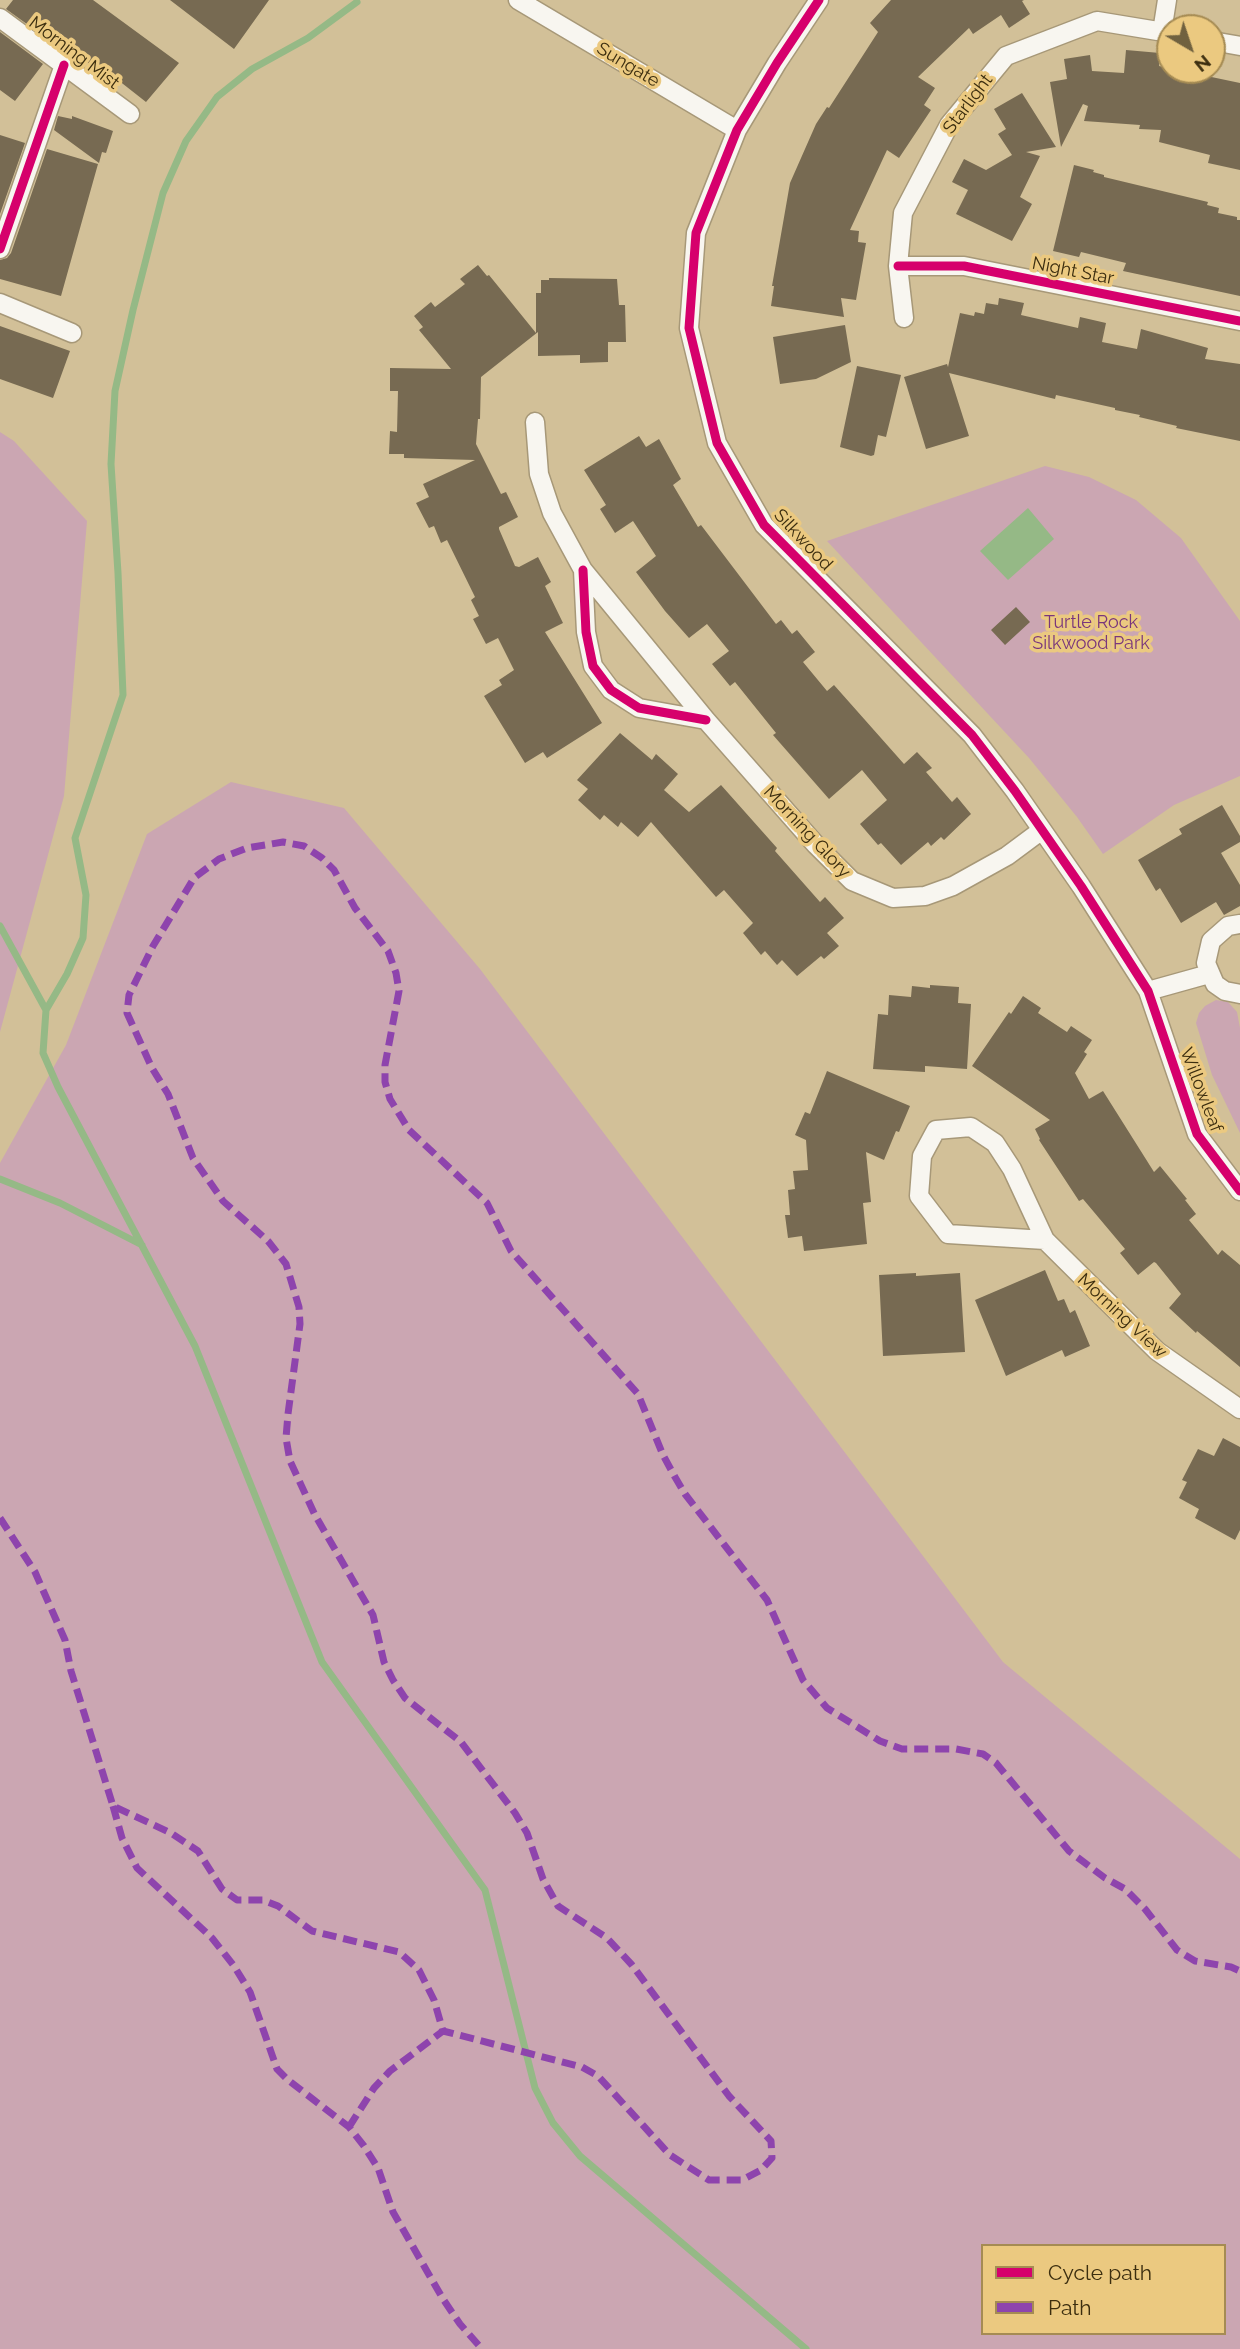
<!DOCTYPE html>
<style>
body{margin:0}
#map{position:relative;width:1240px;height:2349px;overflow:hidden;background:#d2c098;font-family:Raleway,sans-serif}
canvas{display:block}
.legend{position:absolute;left:981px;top:2244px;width:245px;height:91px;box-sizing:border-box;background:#ebc980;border:2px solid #a58b53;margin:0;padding:9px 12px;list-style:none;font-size:21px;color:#3c2e0f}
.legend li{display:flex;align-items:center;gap:14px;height:35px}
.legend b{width:35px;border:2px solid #a58b53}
.north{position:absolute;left:1156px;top:14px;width:70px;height:70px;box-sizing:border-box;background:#ebc980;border:2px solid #a58b53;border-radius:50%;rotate:141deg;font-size:19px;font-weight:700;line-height:28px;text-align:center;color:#3c2e0f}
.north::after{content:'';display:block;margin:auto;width:24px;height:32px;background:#70613f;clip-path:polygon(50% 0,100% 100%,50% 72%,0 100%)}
</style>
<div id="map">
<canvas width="1240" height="2349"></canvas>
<ul class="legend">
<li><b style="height:9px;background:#d6006c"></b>Cycle path</li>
<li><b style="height:9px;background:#8e44ad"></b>Path</li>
</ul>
<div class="north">N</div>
</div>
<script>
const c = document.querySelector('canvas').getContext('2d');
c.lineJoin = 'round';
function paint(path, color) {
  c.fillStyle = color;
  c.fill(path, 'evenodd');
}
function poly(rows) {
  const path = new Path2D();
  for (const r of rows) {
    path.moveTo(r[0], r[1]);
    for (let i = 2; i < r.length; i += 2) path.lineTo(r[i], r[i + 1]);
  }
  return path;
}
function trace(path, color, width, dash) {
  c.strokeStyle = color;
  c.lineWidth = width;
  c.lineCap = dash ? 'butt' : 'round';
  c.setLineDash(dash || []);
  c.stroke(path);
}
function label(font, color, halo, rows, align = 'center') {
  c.font = font + ' Raleway,sans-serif';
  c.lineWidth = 7;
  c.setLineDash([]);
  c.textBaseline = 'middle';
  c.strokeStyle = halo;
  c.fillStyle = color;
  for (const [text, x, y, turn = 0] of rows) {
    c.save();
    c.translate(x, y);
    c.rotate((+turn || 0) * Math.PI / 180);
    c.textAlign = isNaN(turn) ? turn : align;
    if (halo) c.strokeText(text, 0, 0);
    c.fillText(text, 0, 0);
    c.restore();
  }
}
const green = poly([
 [0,432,14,441,87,521,64,796,0,1032],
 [1045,466,1089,477,1136,500,1181,538,1240,621,1240,776,1174,805,1103,854,1077,817,1029,758,827,541],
 [231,782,344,808,480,969,1003,1662,1240,1859,1240,2349,0,2349,0,1163,66,1045,147,834],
 [983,2246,1224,2246,1224,2333,983,2333],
 [1216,1000,1228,1002,1237,1012,1240,1028,1240,1133,1212,1075,1196,1023,1199,1013,1205,1006]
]);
const water = poly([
 [1028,508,1054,539,1008,580,980,551]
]);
const stream = poly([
 [357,2,308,38,252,69,217,97,186,141,163,193,133,310,115,391,111,464,118,573,123,695,75,838,86,895,83,938,67,974,46,1010,43,1053,58,1087,195,1346,322,1662,485,1890,535,2088,553,2123,580,2156,806,2349],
 [0,926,46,1010],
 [0,1179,60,1203,142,1245]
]);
const building = poly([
 [13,0,93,0,179,63,146,102,118,80,116,82,99,69,98,70,59,42,56,45,6,9],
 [170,0,269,0,234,49],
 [891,0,1024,0,1022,1,1030,14,1009,28,1001,15,973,34,969,28,918,77,935,88,924,105,931,110,899,158,887,150,850,230,859,231,858,242,866,243,856,300,841,298,844,317,771,306,774,286,772,286,790,183,816,124,827,107,829,108,878,32,870,23],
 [0,32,43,64,15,101,0,90],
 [1126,50,1160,53,1159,66,1240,83,1240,170,1208,163,1210,155,1159,142,1161,130,1139,129,1140,125,1084,121,1088,106,1083,104,1061,147,1050,82,1067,79,1064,59,1090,55,1092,71,1124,73],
 [1022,93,1056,147,1026,152,1040,156,1020,197,1032,204,1012,241,956,214,968,190,952,182,964,159,986,170,1012,155,998,134,1006,129,994,109],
 [58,116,72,119,72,116,113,131,106,153,102,152,99,163,54,130],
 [0,135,25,143,0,214],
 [47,149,98,164,61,296,0,279,0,260,7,258,11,253],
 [1074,165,1094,170,1093,172,1104,175,1104,177,1208,202,1207,205,1219,208,1218,213,1237,217,1237,220,1240,220,1240,296,1123,271,1126,263,1081,252,1079,257,1053,251],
 [478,265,487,276,489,275,536,333,536,293,541,293,541,280,549,280,549,278,617,279,619,305,625,305,626,342,608,342,608,362,580,363,580,355,538,356,538,332,481,377,480,419,478,419,476,444,501,494,506,492,518,517,499,527,499,529,515,566,519,567,538,557,551,582,545,586,563,623,545,632,602,723,547,758,543,752,525,763,484,696,502,685,499,680,514,670,498,638,486,644,473,619,479,616,471,600,475,597,447,540,441,543,434,526,429,528,416,503,429,497,423,484,475,460,404,458,404,454,389,454,390,431,397,432,398,391,390,391,390,368,451,369,419,330,423,327,414,316,431,302,435,307,465,284,460,279],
 [999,298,1024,303,1021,315,1078,328,1080,317,1106,323,1102,342,1137,349,1141,329,1208,348,1205,359,1240,364,1240,441,1176,428,1177,426,1139,417,1140,415,1115,410,1115,408,1056,395,1055,399,949,373,969,436,926,449,904,377,947,364,948,367,960,313,974,316,975,312,984,314,986,303,998,305],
 [845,325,851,362,816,379,780,384,773,337],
 [0,326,70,351,53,398,0,379],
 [857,366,901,375,886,437,878,435,874,455,871,456,840,447],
 [639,436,646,447,659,439,681,479,673,485,698,527,701,525,776,624,781,620,792,634,797,630,815,652,803,662,827,691,834,685,904,764,917,752,932,768,926,772,952,802,957,797,971,814,944,840,941,837,931,846,928,842,901,865,881,843,878,845,860,824,887,800,862,770,829,799,773,735,776,733,735,682,730,686,712,664,729,651,707,624,689,638,665,611,636,572,656,556,633,521,615,533,600,509,606,505,584,470],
 [1016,607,1030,622,1005,645,991,630],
 [620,733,652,760,656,754,678,774,664,790,689,812,721,785,777,848,775,851,820,902,825,897,844,918,827,933,839,946,824,959,821,956,797,976,782,960,777,965,765,951,761,955,743,933,753,923,724,890,716,897,651,822,638,837,621,822,618,827,604,815,600,820,578,800,588,789,577,780],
 [1222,805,1240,836,1240,842,1221,853,1240,885,1240,906,1224,915,1216,902,1181,923,1160,888,1156,891,1138,860,1182,834,1179,829],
 [930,985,959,987,958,1003,971,1004,967,1069,925,1066,925,1072,873,1069,878,1014,888,1015,889,995,911,997,912,986,930,988],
 [1023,996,1041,1008,1038,1013,1067,1032,1071,1026,1092,1040,1084,1052,1087,1054,1075,1073,1089,1099,1103,1091,1154,1172,1160,1166,1187,1199,1185,1200,1196,1214,1189,1220,1218,1255,1222,1250,1240,1265,1240,1367,1197,1331,1196,1333,1169,1308,1181,1294,1156,1263,1154,1262,1138,1275,1120,1253,1125,1249,1083,1199,1079,1201,1039,1140,1040,1139,1035,1129,1050,1120,972,1066,1009,1012,1011,1014],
 [827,1071,910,1106,899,1132,896,1131,884,1160,866,1152,871,1202,863,1203,867,1244,804,1251,802,1236,788,1238,785,1215,790,1215,788,1190,795,1189,793,1171,808,1170,806,1140,795,1135,805,1112,810,1114],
 [1045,1270,1058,1301,1064,1299,1070,1313,1075,1310,1090,1346,1065,1357,1062,1350,1006,1376,975,1300],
 [916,1273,916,1276,960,1273,965,1352,883,1356,879,1275],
 [1223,1438,1240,1447,1240,1530,1235,1540,1195,1518,1199,1509,1179,1498,1187,1482,1182,1480,1198,1449,1214,1456]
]);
const street = poly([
 [518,0,737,130],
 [819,0,777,63,737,130,696,233,689,328,717,443,764,525,972,735,1015,791,1081,886,1148,991,1197,1134,1240,1191],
 [0,18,130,114],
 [1162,32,1167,0],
 [1212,41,1240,46],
 [0,249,64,65],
 [898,266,964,266,1240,321],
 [0,303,72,333],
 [904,318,898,266,903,213,949,125,1006,56,1097,21,1170,33],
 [535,422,539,474,552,513,583,570,706,720,816,845,852,881,893,898,925,896,953,886,1007,856,1042,830],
 [583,570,586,632,593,666,611,690,639,708,706,720],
 [1240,924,1228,926,1211,941,1206,963,1215,984,1225,991,1240,994],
 [1148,991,1209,974],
 [1045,1240,948,1234,919,1196,922,1156,936,1130,971,1127,995,1143,1012,1169,1045,1240,1157,1351,1240,1409]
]);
const quiet = poly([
 [0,1518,35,1572,65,1640,71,1671,113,1806,171,1833,198,1851,222,1889,237,1900,263,1900,278,1906,312,1931,399,1952,419,1970,434,2000,443,2031,582,2067,598,2076,670,2155,709,2180,742,2180,761,2170,772,2158,771,2141,729,2096,632,1965,607,1938,558,1906,543,1879,527,1833,515,1813,461,1742,405,1698,393,1680,384,1662,373,1615,315,1515,290,1461,286,1438,288,1414,300,1324,299,1307,286,1264,268,1241,223,1201,193,1158,168,1094,152,1068,127,1013,129,995,153,946,194,878,219,859,247,848,283,842,304,846,322,858,334,870,355,908,388,951,396,973,399,991,385,1065,385,1082,390,1099,409,1130,487,1203,511,1251,638,1394,663,1455,675,1477,685,1494,767,1600,803,1680,827,1708,880,1741,902,1749,956,1749,983,1754,996,1763,1069,1851,1105,1878,1125,1889,1145,1909,1177,1950,1195,1961,1231,1967,1240,1971],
 [113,1806,122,1838,137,1868,212,1938,234,1966,250,1992,277,2069,288,2080,349,2127,364,2146,378,2168,393,2212,443,2299,460,2324,482,2349],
 [349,2127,374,2088,390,2071,443,2031]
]);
const cycleway = poly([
 [819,0,777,63,737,130,696,233,689,328,717,443,764,525,972,735,1015,791,1081,886,1148,991,1197,1134,1240,1191],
 [0,249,64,65],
 [898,266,964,266,1240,321],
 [583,570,586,632,593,666,611,690,639,708,706,720]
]);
const streetNames = [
 ["Morning Mist",74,53,37],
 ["Sungate",628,65,31],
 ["Starlight",968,104,-53],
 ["Night Star",1073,271,11],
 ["Silkwood",803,540,47],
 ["Morning Glory",807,832,47],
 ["Willowleaf",1201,1090,69],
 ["Morning View",1122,1316,43]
];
const parkNames = [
 ["Turtle Rock",1091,623],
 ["Silkwood Park",1091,644]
];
paint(green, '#cba6b2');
paint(water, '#95b986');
trace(stream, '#95b986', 7);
paint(building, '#776a52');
trace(street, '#a79878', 21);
trace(street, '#f8f6f0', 18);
trace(quiet, '#8e44ad', 7, [14, 7]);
trace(cycleway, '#d6006c', 9);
label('18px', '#3c2e0f', '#ebc980', streetNames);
label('18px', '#79367c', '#ebc980', parkNames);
</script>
